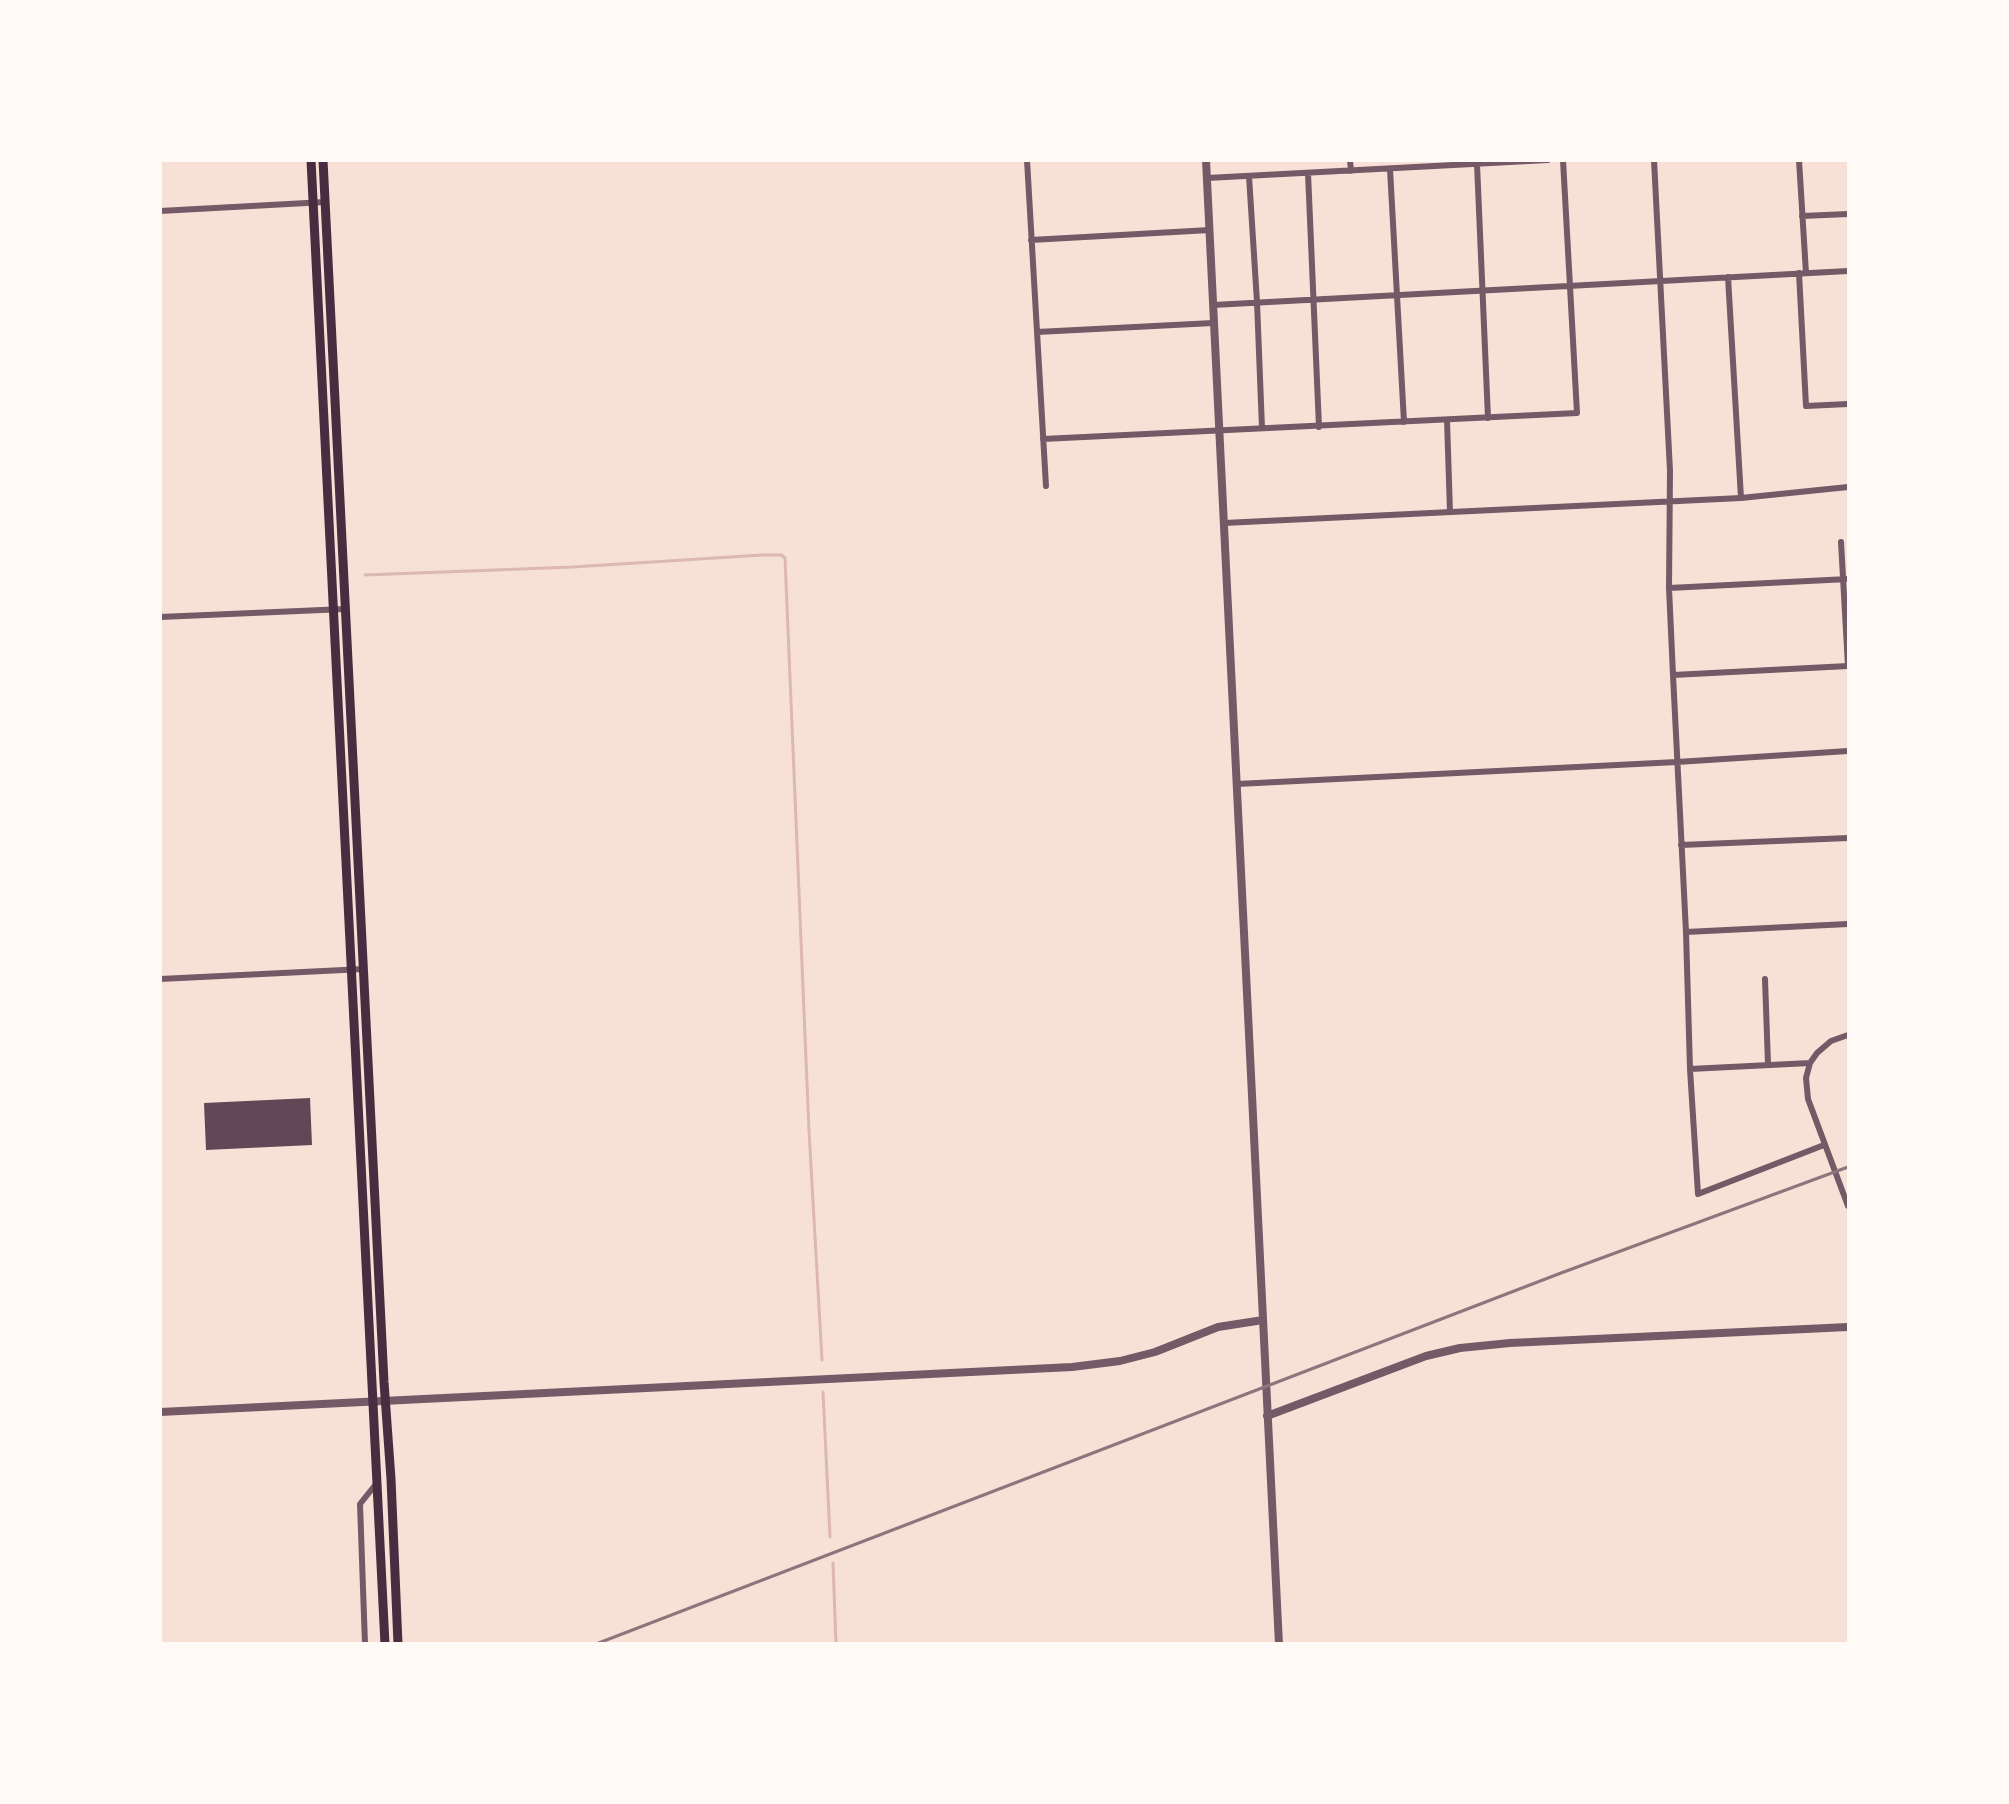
<!DOCTYPE html>
<style>
body{margin:0}
#map{position:relative;width:2009px;height:1804px;overflow:hidden;background:#f7e1d7;font-family:"Libre Baskerville",serif}
canvas{display:block}
.frame{position:absolute;inset:0;border:162px solid #fffaf5;pointer-events:none}
</style>
<div id="map">
<canvas width="2009" height="1804"></canvas>
<div class="frame"></div>
</div>
<script>
const c = document.querySelector('canvas').getContext('2d');
c.lineJoin = 'round';
function poly(rows) {
  const path = new Path2D();
  for (const r of rows) {
    path.moveTo(r[0], r[1]);
    for (let i = 2; i < r.length; i += 2) path.lineTo(r[i], r[i + 1]);
  }
  return path;
}
function trace(path, color, width, dash) {
  c.strokeStyle = color;
  c.lineWidth = width;
  c.lineCap = dash ? 'butt' : 'round';
  c.setLineDash(dash || []);
  c.stroke(path);
}
function paint(path, color) {
  c.fillStyle = color;
  c.fill(path, 'evenodd');
}
const stream = poly([
 [365,575,573,567,762,555,781,555,785,558,809,1131,822,1360],
 [823,1392,830,1537],
 [833,1563,836,1644]
]);
const building = poly([
 [310,1098,312,1145,206,1150,204,1103]
]);
const minor = poly([
 [1027,160,1046,486],
 [1350,160,1351,171],
 [1654,160,1670,471,1669,588,1673,675,1686,932,1690,1069,1698,1194,1824,1145],
 [1799,160,1806,273],
 [1477,164,1488,418],
 [1390,169,1404,422],
 [1308,173,1319,427],
 [1249,176,1257,302,1262,428],
 [1207,178,1548,160],
 [160,211,325,202],
 [1802,216,1848,214],
 [1031,240,1210,230],
 [1799,273,1806,406,1848,404],
 [1728,277,1741,498],
 [1213,305,1848,271],
 [1037,332,1213,323],
 [1447,420,1450,512],
 [1043,439,1577,413,1563,160],
 [1224,523,1741,498,1848,487],
 [1841,542,1848,666],
 [1669,588,1848,579],
 [160,617,345,609],
 [1673,675,1848,666],
 [1237,784,1677,762,1848,751],
 [1681,845,1848,838],
 [1686,932,1848,924],
 [160,979,364,969],
 [1765,979,1768,1064],
 [1848,1035,1831,1041,1817,1053,1810,1063,1806,1078,1808,1099,1848,1206],
 [1690,1069,1810,1063],
 [365,1644,360,1504,376,1484]
]);
const tertiary = poly([
 [1206,160,1279,1644],
 [160,1412,1072,1367,1120,1361,1155,1352,1218,1327,1263,1320],
 [1267,1416,1426,1356,1460,1348,1510,1343,1848,1327]
]);
const primary = poly([
 [311,160,385,1644],
 [323,160,384,1382,391,1479,398,1644]
]);
const rail = poly([
 [596,1644,1561,1273,1848,1167]
]);
trace(stream, '#dcb8b0', 3);
paint(building, '#644757');
trace(minor, '#755966', 6);
trace(tertiary, '#755966', 8);
trace(primary, '#4a2c40', 9);
trace(rail, '#8f747c', 3);
</script>
